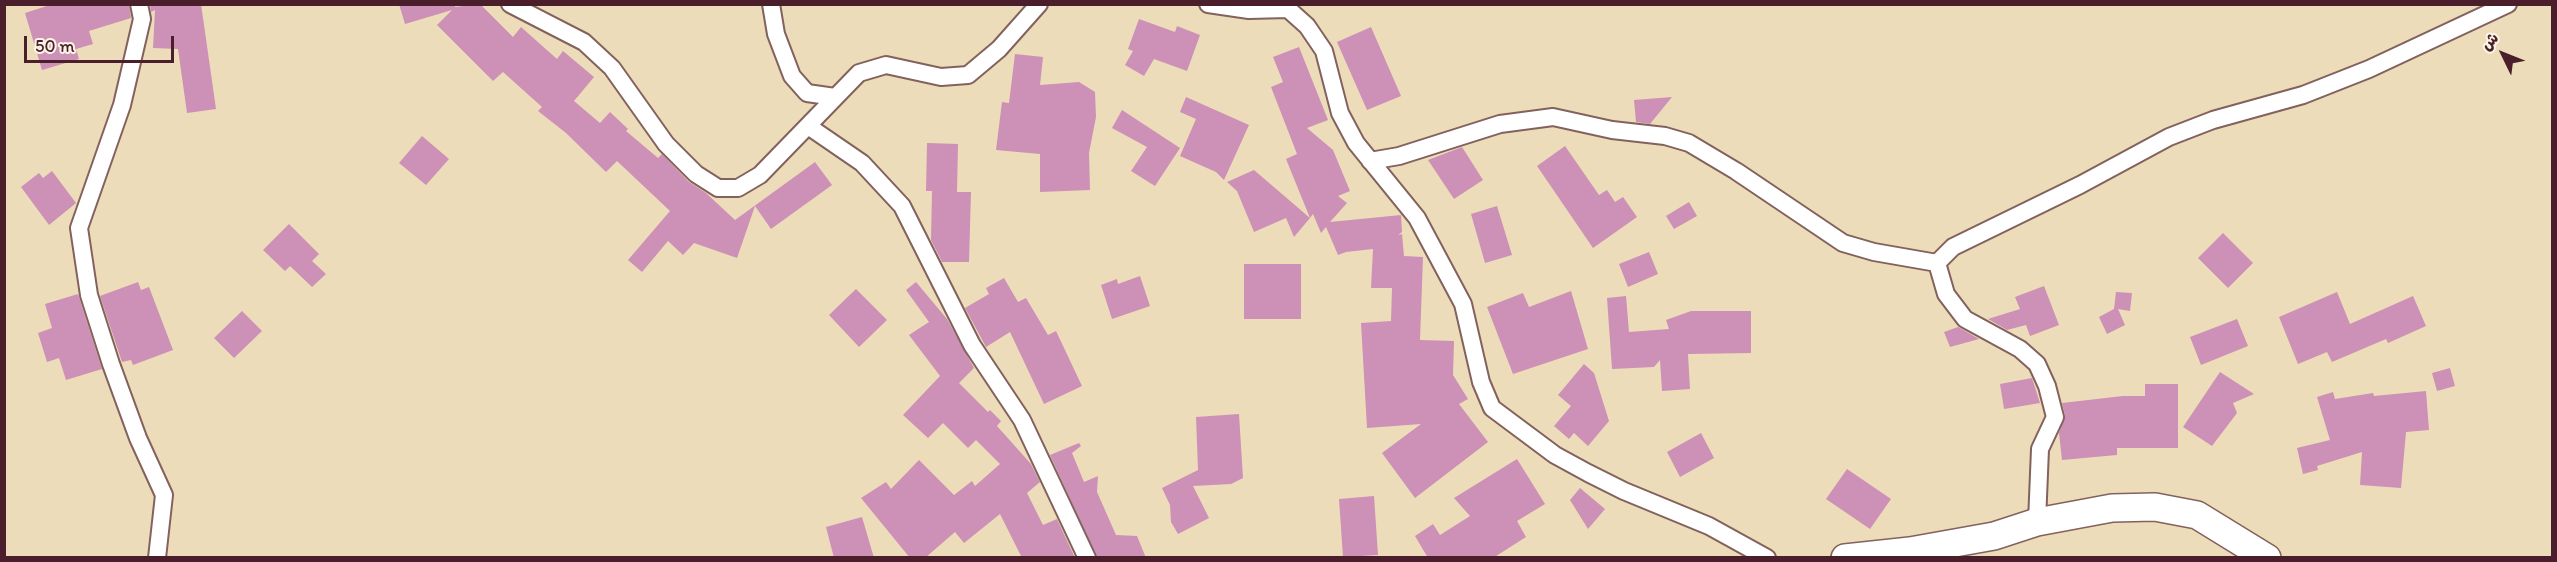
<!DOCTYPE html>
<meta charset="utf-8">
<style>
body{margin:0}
#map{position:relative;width:2557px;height:562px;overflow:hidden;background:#eddcb9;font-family:Itim,"Playpen Sans Arabic",sans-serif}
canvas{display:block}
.frame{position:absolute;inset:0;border:6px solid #4a1f2b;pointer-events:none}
.north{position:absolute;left:2473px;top:24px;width:60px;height:60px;-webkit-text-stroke:4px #fcf5e5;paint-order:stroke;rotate:313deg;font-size:16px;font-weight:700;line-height:24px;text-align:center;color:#4a1f2b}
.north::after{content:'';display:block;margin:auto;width:21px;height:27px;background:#4a1f2b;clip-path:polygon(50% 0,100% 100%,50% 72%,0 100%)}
.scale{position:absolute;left:24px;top:36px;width:150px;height:27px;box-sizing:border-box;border:3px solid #4a1f2b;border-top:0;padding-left:8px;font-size:18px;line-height:21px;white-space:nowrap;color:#4a1f2b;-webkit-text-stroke:4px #fcf5e5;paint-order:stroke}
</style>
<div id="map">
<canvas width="2557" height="562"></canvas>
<div class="frame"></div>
<div class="north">ش</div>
<div class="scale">50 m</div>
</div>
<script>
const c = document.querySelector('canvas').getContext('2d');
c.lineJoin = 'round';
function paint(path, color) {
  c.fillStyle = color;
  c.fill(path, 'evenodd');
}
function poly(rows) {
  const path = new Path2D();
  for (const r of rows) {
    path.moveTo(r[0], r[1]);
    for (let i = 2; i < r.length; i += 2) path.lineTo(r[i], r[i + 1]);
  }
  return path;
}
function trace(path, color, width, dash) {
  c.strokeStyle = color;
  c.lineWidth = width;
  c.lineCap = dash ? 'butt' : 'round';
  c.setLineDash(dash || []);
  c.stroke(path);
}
const building = poly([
 [53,4,129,4,131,18,89,31,93,44,76,49,79,59,42,70,25,13],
 [150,4,201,4,216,109,187,113,178,49,153,48,155,10,151,12],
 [399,4,455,4,455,7,480,4,513,37,521,27,557,59,563,51,594,77,574,101,600,123,610,112,628,129,626,131,658,158,662,154,689,182,706,193,735,220,815,162,832,185,771,229,755,206,737,258,694,243,683,255,668,241,642,272,628,260,670,211,617,161,606,172,566,133,538,111,542,107,503,72,493,81,437,25,452,10,405,24],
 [1139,19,1175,32,1177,26,1200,35,1187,71,1154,59,1144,76,1125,65,1133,51,1128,49],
 [1371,27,1401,96,1367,110,1337,42],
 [1299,47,1328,120,1307,128,1333,150,1350,191,1338,196,1347,203,1330,222,1401,215,1402,232,1398,235,1402,234,1404,256,1423,257,1420,340,1454,341,1453,375,1468,399,1459,404,1488,442,1415,498,1382,453,1421,424,1367,428,1361,323,1391,321,1392,288,1371,288,1373,249,1346,252,1338,255,1326,227,1321,233,1313,214,1310,218,1286,159,1297,154,1271,87,1283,82,1273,57],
 [1015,54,1043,57,1040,85,1079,82,1095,92,1096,117,1089,153,1090,190,1040,192,1040,154,996,150,1002,102,1009,103],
 [1186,97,1249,125,1224,180,1216,172,1180,156,1196,119,1180,112],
 [1672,97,1650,124,1636,122,1634,100],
 [1122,110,1180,148,1155,186,1131,171,1147,147,1112,128],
 [422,136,449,159,426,185,399,163],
 [927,143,958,144,957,192,971,192,969,262,942,262,931,240,932,191,926,191],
 [1565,146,1599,195,1607,190,1615,202,1623,197,1637,217,1593,248,1537,166],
 [1462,147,1483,180,1454,199,1428,160],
 [1254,170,1310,218,1294,237,1286,218,1254,232,1237,191,1227,182],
 [52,171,76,203,49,225,21,187,39,173,43,178],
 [1689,202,1697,216,1674,229,1666,216],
 [1497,206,1512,255,1485,263,1471,214],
 [289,224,319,254,312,261,326,274,312,287,290,266,285,271,263,250],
 [2223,233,2253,263,2228,288,2198,258],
 [1649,252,1658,274,1628,287,1619,264],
 [1244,264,1301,264,1301,319,1244,319],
 [1140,276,1150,306,1112,319,1101,285,1117,279,1118,284],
 [1004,278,1018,302,1026,298,1048,335,1056,331,1082,386,1044,404,1010,332,986,347,965,308,989,294,986,288],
 [138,282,141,290,149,287,173,350,133,365,131,360,122,362,100,296],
 [916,282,947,319,974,368,959,383,988,412,990,410,1001,421,997,426,1031,464,1040,482,1027,493,1043,525,1057,519,1075,558,1022,558,1000,514,964,543,955,532,925,558,910,558,861,498,886,482,891,489,919,460,954,495,972,481,975,486,1000,464,976,440,968,448,943,423,928,438,903,415,940,376,909,335,929,322,906,290],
 [2044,286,2059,325,2030,336,2026,325,2007,330,1988,319,2020,309,2015,297],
 [856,289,887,320,859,347,829,315],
 [1571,291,1588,349,1513,374,1487,307,1523,293,1529,307],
 [2116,292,2132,293,2130,311,2118,309,2125,325,2107,334,2099,317,2114,309],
 [2337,292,2350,324,2413,296,2426,326,2388,343,2386,339,2332,362,2327,352,2298,364,2279,317],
 [78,294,102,369,66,380,59,358,47,362,38,333,52,328,45,304],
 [1626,296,1629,332,1669,329,1666,320,1691,311,1751,311,1751,353,1688,354,1690,389,1662,391,1660,360,1654,367,1612,369,1607,298],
 [242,311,262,331,234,358,214,338],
 [2237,319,2248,346,2201,365,2190,337],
 [1958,327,1960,328,1979,339,1950,347,1944,332],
 [1584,364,1594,373,1609,421,1588,446,1574,433,1569,439,1554,426,1571,406,1558,395],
 [2450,368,2455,386,2437,391,2432,373],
 [2220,372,2254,394,2233,403,2237,413,2212,446,2183,427],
 [2032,378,2040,403,2004,409,2000,384],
 [2145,384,2178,384,2178,448,2117,448,2117,455,2062,460,2059,433,2065,415,2062,403,2123,396,2145,396],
 [2426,391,2429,430,2406,432,2401,488,2360,485,2362,452,2317,466,2318,470,2303,474,2297,448,2330,440,2317,397,2333,392,2335,399,2373,393,2374,396],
 [1239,414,1243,478,1231,484,1193,486,1209,518,1178,534,1171,522,1170,505,1162,488,1198,470,1196,417],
 [1701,433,1714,458,1680,477,1667,452],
 [1079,443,1081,446,1072,453,1084,482,1098,476,1097,492,1116,535,1137,536,1146,558,1097,558,1050,455],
 [1517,459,1545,504,1517,521,1526,537,1493,558,1428,558,1415,536,1433,524,1440,535,1470,516,1454,498],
 [1847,469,1891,499,1870,529,1826,499],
 [1580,488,1605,509,1588,529,1570,500],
 [1374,496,1378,555,1343,557,1339,499],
 [862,517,874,558,834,558,826,527]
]);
const minor = poly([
 [139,4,142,19,122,105,79,228,89,295,111,364,138,438,164,495,157,558],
 [510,4,584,42,612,68,666,144,696,174,718,188,738,188,760,175,859,73,886,65,941,77,968,75,999,49,1039,4],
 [771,4,776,34,792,76,807,93,835,97],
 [1208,4,1249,10,1288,9,1307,26,1324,51,1340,113,1356,143,1417,218,1463,304,1481,382,1492,408,1555,455,1588,473,1624,491,1709,526,1767,558],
 [808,126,862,163,902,206,972,345,1022,420,1087,558],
 [1370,161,1399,156,1500,124,1553,117,1612,130,1665,136,1689,143,1736,171,1843,243,1874,252,1937,263],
 [2037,522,2040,449,2055,417,2047,386,2037,364,2020,349,1965,319,1946,294,1937,263,1953,247,2080,185,2169,137,2213,120,2303,95,2369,69,2508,4]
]);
const primary = poly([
 [1845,558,1910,551,1994,536,2037,522,2112,508,2155,507,2197,515,2267,558]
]);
paint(building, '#cd90b7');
trace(minor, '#83615d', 20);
trace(primary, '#83615d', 30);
trace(minor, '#fff', 16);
trace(primary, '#fff', 27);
</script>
